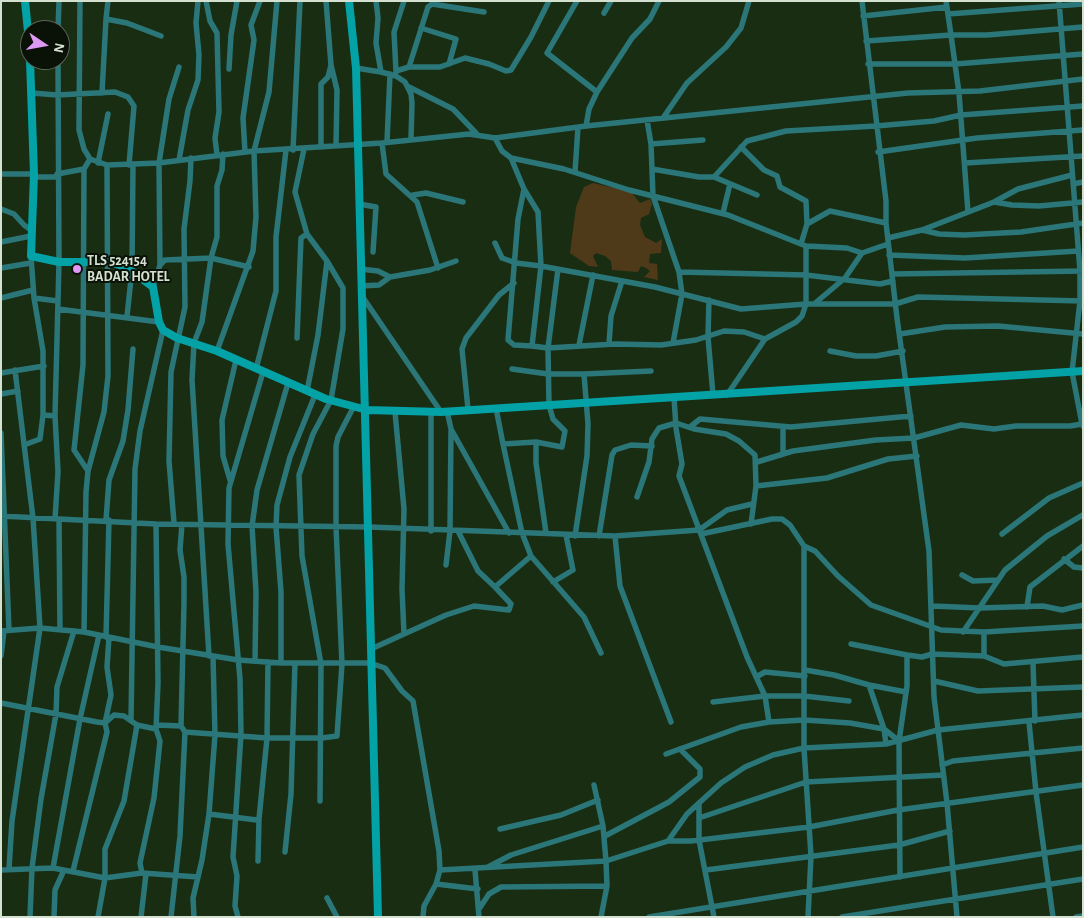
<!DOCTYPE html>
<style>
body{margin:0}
#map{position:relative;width:1084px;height:918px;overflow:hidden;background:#192d12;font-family:"Alegreya Sans",sans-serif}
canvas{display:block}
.frame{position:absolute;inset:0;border:2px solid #d4e0d0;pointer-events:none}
.north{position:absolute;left:20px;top:20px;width:50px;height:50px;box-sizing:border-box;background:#0a1207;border:1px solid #5b6457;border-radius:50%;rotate:102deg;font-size:14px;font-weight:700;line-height:20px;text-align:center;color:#d4e0d0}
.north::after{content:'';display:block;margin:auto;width:18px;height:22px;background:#dd99f3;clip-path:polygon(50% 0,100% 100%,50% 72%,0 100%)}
</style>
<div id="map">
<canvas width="1084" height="918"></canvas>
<div class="frame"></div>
<div class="north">N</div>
</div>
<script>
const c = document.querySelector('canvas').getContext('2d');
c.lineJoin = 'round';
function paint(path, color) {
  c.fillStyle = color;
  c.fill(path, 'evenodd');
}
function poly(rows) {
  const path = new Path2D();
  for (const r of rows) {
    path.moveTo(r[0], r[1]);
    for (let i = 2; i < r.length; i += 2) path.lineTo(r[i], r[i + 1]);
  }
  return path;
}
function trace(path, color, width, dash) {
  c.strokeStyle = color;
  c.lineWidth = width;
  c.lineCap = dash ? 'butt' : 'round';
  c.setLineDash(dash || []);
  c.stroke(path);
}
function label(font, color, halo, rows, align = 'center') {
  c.font = font + ' "Alegreya Sans",sans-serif';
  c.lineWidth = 4;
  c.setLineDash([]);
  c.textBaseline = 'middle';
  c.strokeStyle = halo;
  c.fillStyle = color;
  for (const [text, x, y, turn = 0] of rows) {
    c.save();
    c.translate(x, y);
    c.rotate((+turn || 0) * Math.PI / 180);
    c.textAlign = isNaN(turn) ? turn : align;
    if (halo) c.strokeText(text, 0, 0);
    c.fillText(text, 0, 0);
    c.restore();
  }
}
const green = poly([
 [593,183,631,192,640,203,650,199,652,204,649,214,641,218,640,225,645,237,656,243,662,239,661,253,650,254,649,263,657,264,658,280,644,277,650,271,646,268,641,266,638,272,612,270,611,261,605,256,596,253,593,256,598,267,589,266,570,253,576,207,584,187]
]);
const street = poly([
 [80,1,79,130,84,149,90,159,107,165,159,163,254,151,382,143,469,134,495,138,586,126,908,93,980,91,1083,79],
 [108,1,106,19,127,23,161,36],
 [206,1,210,21,217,33,219,112,215,138,217,155],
 [376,1,378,18,376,43,381,72],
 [577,1,547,53,597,92],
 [862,1,886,201,886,223,897,318,929,551,934,697,947,803,957,917],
 [946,1,951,35,987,35,1083,27],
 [1059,1,1080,271,1080,301,1072,372,1082,424],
 [604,13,611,1],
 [948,14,1083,4],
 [863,16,947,7],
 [421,28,456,39,449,64],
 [29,30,58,28],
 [58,30,59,1],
 [866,41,951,35,959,93,968,212],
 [868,64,955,64,1083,54],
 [331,65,337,90,336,146],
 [409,67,428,7,432,4,484,12],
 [356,68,381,72,396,76,405,82,411,94,412,103,411,139],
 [229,69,231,35,237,1],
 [396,71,409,67,440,67,465,58,489,64,506,71,511,70,531,37,549,1],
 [396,72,394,32,404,1],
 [407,86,453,109,476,133],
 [32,93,57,95,115,92,128,97,134,106,129,165],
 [102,93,106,19],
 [663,118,687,83,726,47,741,28,749,1],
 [647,120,651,144,653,196,679,272,682,294,673,343],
 [586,126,589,109,597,92,632,38,650,19,659,1],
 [495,138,502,151,511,158,564,169,629,190,728,215,806,246,847,248,862,253],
 [387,142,390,74],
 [382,143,386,174,417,202,438,268],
 [651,144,703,140],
 [321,147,321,84,328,77,331,65,326,1],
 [741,147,764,170,777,176,780,187,806,201,807,224],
 [304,149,295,192,307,234],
 [293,150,300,1],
 [245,152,243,118,254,40,251,25,260,1],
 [878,152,977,138,1083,130],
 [511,158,524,189,538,212,541,266,655,287,741,309,806,304,895,304,918,297,1083,301],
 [179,160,188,110,198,80,199,55,196,23,198,1],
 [98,163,108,114],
 [965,163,1083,156],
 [84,169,83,365,74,450,88,471],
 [652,169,699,177,714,177,757,195],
 [575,172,578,127],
 [1,174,34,174],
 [57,174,84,169,90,159],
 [34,177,57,177],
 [714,177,747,141,786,131,876,126,934,121,961,115,1083,106],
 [1073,184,1083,182],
 [524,189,518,219,508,340,514,345,532,346],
 [413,195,426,193,463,202],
 [994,202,1012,205,1039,206,1083,202],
 [359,204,376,207,373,252],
 [1,209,14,214,24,225,31,230],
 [723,213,730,184],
 [922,230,939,234,964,235,1021,232,1083,223],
 [888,238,922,230,994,202,1018,189,1072,175],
 [1,242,31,236],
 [495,243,502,258,516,263,541,266,532,346,548,348,615,344,661,345,696,340,724,331,744,332,765,339],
 [801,244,807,224,830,211,886,223],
 [889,255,965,258,1078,251],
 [31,256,34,298,58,301],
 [160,265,159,163,169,99,179,67],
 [1,268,31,263],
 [360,269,378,271,390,277,430,270,456,261],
 [679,272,806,275,880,284,893,281],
 [892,274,1083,271],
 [361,286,379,285,390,277],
 [153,287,160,265,165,260,211,258,249,267],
 [362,296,441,412],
 [1,298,33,290],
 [34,298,43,351,43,415,55,416],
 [709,300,708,337,713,395],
 [814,304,845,278,862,253,888,244],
 [58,309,159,322],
 [127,316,132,270,133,165],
 [900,334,945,327,998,326,1083,334],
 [297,338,301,238,307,234,327,261,318,335,307,391],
 [609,344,611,316,622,281],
 [579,345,593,275],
 [217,351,253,251,256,217,254,151,269,92,277,1],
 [830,351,856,356,876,356,903,351],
 [256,369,276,291,276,237,286,150],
 [512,369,548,374,584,374,588,424,587,456,575,536],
 [1,373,44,366],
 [584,374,651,371],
 [1,394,18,391],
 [727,395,765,339,796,322,802,316,806,304,806,246],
 [674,397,676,428,682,464,679,476,747,657,765,696,769,722],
 [496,408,503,444,536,442,562,447,565,431,553,419,549,405,548,348,558,269],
 [468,409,462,349,466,338,499,295,514,283],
 [447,411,451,429,509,533],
 [395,412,404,509,402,589,404,634],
 [690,427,700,419,791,427,911,416],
 [1,433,9,630],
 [536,442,536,463,546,533],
 [503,444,522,533,531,556,584,617,601,653],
 [24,445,40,439,43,415],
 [783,453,783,427],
 [757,462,793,451,876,440,914,438,961,425,994,429,1016,426,1070,426,1082,424,1083,426],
 [230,480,223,456,222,420,236,360],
 [756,486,827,478,888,459,917,456],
 [637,497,649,462,652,439,659,428,676,423,694,429,726,434,739,441,755,455,756,486,751,524],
 [1,516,156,524,369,527,615,536,699,530,727,510,752,504],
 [55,519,58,472,55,416,59,262,58,60],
 [59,519,60,629],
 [106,520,109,480,123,441,128,410,133,349],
 [174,523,169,461,171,372,185,307,184,229,190,181,191,158],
 [431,531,431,412],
 [458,531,478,571,495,587],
 [701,534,772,519,782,519,790,525,804,546],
 [1002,534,1049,498,1083,483],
 [599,536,612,455,615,450,631,445,652,446],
 [615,536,620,586,671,722],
 [1064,559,1074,567,1083,568],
 [446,565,450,531,451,431],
 [962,575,973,581,998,580],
 [553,582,573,570,566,535],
 [932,606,980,608,1043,606,1062,610,1083,605],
 [1027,607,1030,587,1083,546],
 [1,631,40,628,84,632,158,647,238,660,281,663,370,663,385,668,402,691,413,701,439,851,440,870,436,884,424,906,423,917],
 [84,632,86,492,88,471,104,412,108,376,107,165],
 [963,632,1005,570,1047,536,1083,515],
 [106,637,109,520],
 [851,644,907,655],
 [371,649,446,615,474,606,509,610,511,604,495,587,531,556],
 [1,656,4,631],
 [209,656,192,380,194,343,202,322,211,258,217,237,217,186,222,170,223,154],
 [984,656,984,632],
 [255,661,256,592,252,526,257,490,288,383],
 [281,663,281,592,276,527,277,505,290,457,315,395],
 [1033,663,1035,721],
 [805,670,834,675,869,685,884,729,886,744],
 [756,677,765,672,805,676],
 [934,681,978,691,1083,687],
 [869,685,906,692],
 [713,702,765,696,804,696,849,701],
 [1,703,97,722,105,723,114,715,124,716,137,725,156,729],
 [131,720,135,469,140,431,163,330],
 [1029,722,1036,792,1053,917],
 [157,725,181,726],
 [185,732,267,738,322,738,337,736,342,664,336,527,336,446,338,437,354,406],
 [666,754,741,727,769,722,804,720,850,723,884,729,899,741],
 [942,765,953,761,1083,748],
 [320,801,321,664,302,556,299,475,313,434,331,400,343,329,343,288,327,261],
 [699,803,699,840,714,917],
 [209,814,257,820,259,819,267,738,268,662],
 [699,818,806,782,943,775],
 [500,829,561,815,598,800],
 [605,836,669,802,700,777,700,769,680,749],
 [668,841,691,841,809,827,898,810,1083,785],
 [285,852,291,794,295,663],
 [258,861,259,819],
 [488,867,511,855,603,826],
 [53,868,80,719,99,635],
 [9,869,12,821,40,628,33,518,15,370],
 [1,870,53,868,105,878,142,873,198,877],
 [440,870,606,861,603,826,594,785],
 [475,870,479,917],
 [706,870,899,845,950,831],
 [73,871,107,732,105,723,111,695,107,667,109,637],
 [142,873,140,863,154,798,160,741,156,729,158,683,156,524],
 [900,877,899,741,907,686,907,655,922,657,932,654,984,656,1004,664,1083,657],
 [436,884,478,889],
 [327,898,337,917],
 [479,909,489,894,501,887,607,886],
 [30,917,32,868,41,799,56,714,57,687,74,631],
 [54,917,55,890,64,870],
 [98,917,105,878,105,849,124,801,137,725],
 [141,917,146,874],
 [171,917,180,836,185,732,181,726,184,603,184,577,180,550,182,524],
 [194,917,193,898,202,860,209,814,215,735,213,656],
 [238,917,235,906,237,876,233,857,241,734,240,679,228,544,229,488,263,372],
 [601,917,607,886,606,861,668,841,687,814,699,803,721,783,745,767,773,755,804,748,886,744,938,730,1083,715],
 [649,917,1083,847],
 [808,917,811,856,804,748,804,546,815,551,838,576,871,605,941,630,984,632,1083,626],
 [842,917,1083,879],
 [1076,917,1083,916]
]);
const secondary = poly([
 [25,1,30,52],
 [349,1,356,68,378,917],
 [30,60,34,174,31,256,59,262,109,262,126,267,153,287,159,322,163,330,177,338,217,351,326,399,367,410,441,412,1083,371]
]);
const markers = [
 [77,269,5,"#dd99f3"]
];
const poiNames = [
 ["TLS 524154",87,261],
 ["BADAR HOTEL",87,277]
];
paint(green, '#4e3a19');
trace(street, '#2b7678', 5.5);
trace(secondary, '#03a2a6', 8);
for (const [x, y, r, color] of markers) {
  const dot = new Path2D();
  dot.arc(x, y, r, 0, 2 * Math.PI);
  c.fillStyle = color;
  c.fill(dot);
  trace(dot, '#0a1207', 2);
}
label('bold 14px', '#d4e0d0', '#0a1207', poiNames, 'left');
</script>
